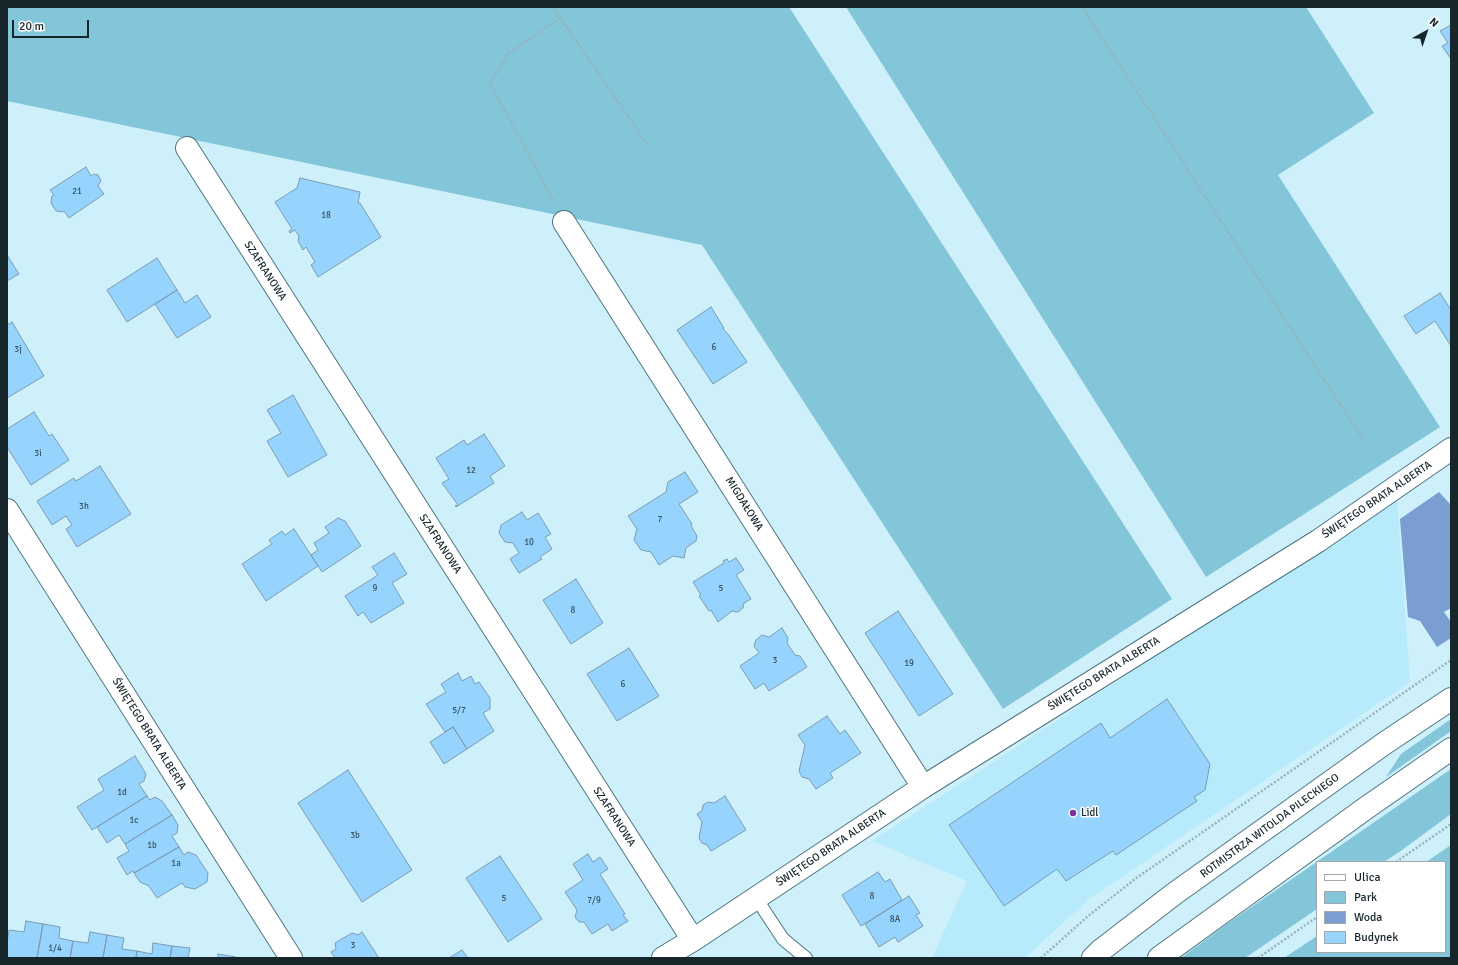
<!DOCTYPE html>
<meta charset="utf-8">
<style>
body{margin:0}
#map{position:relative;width:1458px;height:965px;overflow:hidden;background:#cef0fb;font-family:Signika,sans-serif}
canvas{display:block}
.frame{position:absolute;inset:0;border:8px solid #16262b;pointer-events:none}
.legend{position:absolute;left:1316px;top:861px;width:130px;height:92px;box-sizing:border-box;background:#fff;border:1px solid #a2a8aa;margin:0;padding:5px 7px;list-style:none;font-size:12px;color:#16262b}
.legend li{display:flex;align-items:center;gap:8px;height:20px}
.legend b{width:20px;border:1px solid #a2a8aa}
.north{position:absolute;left:1406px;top:12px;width:40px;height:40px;-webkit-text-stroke:3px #fff;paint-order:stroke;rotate:40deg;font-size:11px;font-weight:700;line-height:16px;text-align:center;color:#16262b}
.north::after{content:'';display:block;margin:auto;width:14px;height:18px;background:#16262b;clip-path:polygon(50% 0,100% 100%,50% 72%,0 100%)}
.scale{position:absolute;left:12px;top:20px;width:77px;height:18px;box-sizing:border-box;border:2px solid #16262b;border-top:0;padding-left:5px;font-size:12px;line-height:14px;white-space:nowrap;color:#16262b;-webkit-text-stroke:3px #fff;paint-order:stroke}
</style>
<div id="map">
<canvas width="1458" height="965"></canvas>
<div class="frame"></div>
<ul class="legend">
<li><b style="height:5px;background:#fff"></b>Ulica</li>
<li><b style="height:11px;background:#83c5d9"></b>Park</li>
<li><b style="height:11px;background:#7a9ed1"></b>Woda</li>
<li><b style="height:11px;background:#96d4fe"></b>Budynek</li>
</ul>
<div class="north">N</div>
<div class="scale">20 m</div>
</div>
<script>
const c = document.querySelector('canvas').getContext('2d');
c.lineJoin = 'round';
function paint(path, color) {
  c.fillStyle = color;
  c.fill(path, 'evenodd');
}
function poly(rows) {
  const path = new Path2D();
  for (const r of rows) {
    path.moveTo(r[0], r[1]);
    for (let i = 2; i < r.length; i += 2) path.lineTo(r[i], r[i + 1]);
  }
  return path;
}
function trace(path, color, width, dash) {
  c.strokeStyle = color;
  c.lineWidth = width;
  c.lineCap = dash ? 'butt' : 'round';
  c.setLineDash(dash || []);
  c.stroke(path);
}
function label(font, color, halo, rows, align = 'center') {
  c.font = font + ' Signika,sans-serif';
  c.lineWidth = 3;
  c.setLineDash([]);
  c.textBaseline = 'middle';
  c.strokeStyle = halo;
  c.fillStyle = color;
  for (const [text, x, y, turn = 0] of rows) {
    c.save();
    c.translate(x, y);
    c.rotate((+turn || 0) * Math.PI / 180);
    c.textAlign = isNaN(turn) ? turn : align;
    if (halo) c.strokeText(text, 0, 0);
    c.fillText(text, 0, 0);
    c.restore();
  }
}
const built = poly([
 [1397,499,1410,682,1088,900,1025,958,932,958,967,881,872,841]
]);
const green = poly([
 [7,7,789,7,1172,599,1003,709,702,245,7,101],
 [846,7,1306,7,1374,113,1278,175,1440,427,1206,577],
 [1451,719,1451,731,1386,777,1401,754],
 [1451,769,1451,814,1402,850,1384,862,1317,862,1317,909,1245,958,1181,958,1227,924],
 [1451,845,1451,958,1284,958,1317,936,1317,952,1445,952,1445,862,1426,862]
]);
const water = poly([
 [1439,492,1451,505,1451,608,1444,612,1451,622,1451,638,1437,647,1420,621,1408,617,1400,519]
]);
const building = poly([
 [1451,25,1451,59,1442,46,1448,43,1440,31,1451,25],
 [86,167,91,176,94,174,98,175,101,181,98,186,104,194,69,218,64,211,62,212,56,211,51,203,52,196,54,195,50,190,86,167],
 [300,178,360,192,358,203,360,203,381,237,318,277,311,265,315,262,306,247,303,250,298,241,299,236,295,230,290,233,289,231,292,229,275,202,297,188,300,178],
 [7,255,19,274,7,281,7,255],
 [157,258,177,290,127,322,107,290,157,258],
 [177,290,185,303,197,295,211,317,177,338,155,304,177,290],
 [1440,293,1451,310,1451,346,1435,321,1416,334,1404,316,1440,293],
 [711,307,724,328,723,329,728,334,747,362,713,384,677,330,711,307],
 [12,322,44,376,7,398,7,325,12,322],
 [293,395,327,455,288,477,267,441,281,433,267,410,293,395],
 [34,412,49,436,52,434,69,460,31,485,7,447,7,429,34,412],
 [484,434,505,466,490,476,494,483,456,507,455,506,458,505,442,483,449,479,436,458,464,440,467,445,484,434],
 [100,466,131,514,77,547,66,529,72,525,66,516,52,525,37,501,74,478,76,481,100,466],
 [685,472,698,492,679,504,692,524,691,526,697,536,696,541,686,548,684,558,673,556,659,565,651,552,641,550,634,540,637,529,628,516,666,492,668,482,685,472],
 [522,512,527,520,538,513,551,534,545,537,552,549,540,557,542,559,519,573,510,559,519,553,513,543,505,542,499,533,501,525,522,512],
 [338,518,345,521,361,546,322,572,311,555,318,550,314,543,329,533,325,527,338,518],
 [294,529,318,566,266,601,242,564,272,544,269,540,282,531,285,535,294,529],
 [394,553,407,574,392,583,404,603,371,623,363,612,358,616,345,596,378,575,372,567,394,553],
 [736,558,744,570,736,575,751,599,744,603,743,608,738,612,732,611,718,622,711,610,709,611,699,596,701,595,693,582,724,563,723,561,727,559,729,562,736,558],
 [576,579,603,623,571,644,543,600,576,579],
 [898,611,953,694,919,716,865,633,898,611],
 [782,628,788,638,787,643,795,655,800,656,807,667,769,691,764,683,755,689,740,666,759,653,754,646,756,640,762,635,769,637,782,628],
 [629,648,659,696,617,721,587,674,629,648],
 [458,673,462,681,471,676,475,684,479,682,490,698,490,709,483,713,494,731,467,749,453,727,445,732,426,704,446,692,441,684,458,673],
 [1167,699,1210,764,1205,790,1194,797,1197,801,1116,855,1113,851,1066,881,1057,869,1004,906,949,825,1101,723,1110,738,1167,699],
 [827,716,840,734,845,730,861,753,830,773,833,778,816,789,809,779,802,777,799,771,805,745,798,735,827,716],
 [453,727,467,749,444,764,430,742,453,727],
 [135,756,146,774,144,781,139,784,147,796,92,830,77,807,104,790,98,779,135,756],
 [348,770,412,870,362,902,298,803,348,770],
 [147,796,150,800,155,797,162,801,172,815,125,844,119,835,107,843,97,827,147,796],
 [725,796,746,830,711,851,707,845,702,843,699,838,702,822,697,814,702,811,703,805,708,802,714,803,725,796],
 [172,815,178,825,177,833,172,836,179,847,134,873,133,871,127,875,117,858,129,851,125,844,172,815],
 [179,847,184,855,188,852,196,855,208,873,207,882,195,889,185,887,182,883,157,898,149,886,140,882,134,873,179,847],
 [588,854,593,862,600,857,608,869,600,874,625,914,623,915,628,921,612,931,608,924,592,934,584,922,579,922,575,917,577,910,565,892,583,880,573,864,588,854],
 [500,856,542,919,508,942,466,878,500,856],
 [878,872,885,882,890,879,902,900,861,926,842,895,878,872],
 [909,896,920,913,916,915,923,926,898,942,895,937,879,947,865,924,909,896],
 [26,921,43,924,37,958,7,958,7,943,9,930,24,932,26,921],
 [43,924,60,927,59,938,73,941,70,958,37,958,43,924],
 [90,932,107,935,103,958,70,958,73,941,88,943,90,932],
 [362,932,379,958,335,958,331,952,336,949,335,943,352,933,358,935,362,932],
 [107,935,124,938,122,949,137,951,136,958,103,958,107,935],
 [153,943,172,946,170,958,136,958,137,951,152,954,153,943],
 [172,946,190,948,188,958,170,958,172,946],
 [462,950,468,958,449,958,462,950],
 [218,954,236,957,236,958,218,958,218,954]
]);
const path = poly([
 [553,7,647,144],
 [1082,7,1364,441],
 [553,200,490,83,509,53,560,18],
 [1396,862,1451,824],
 [1041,958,1087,917,1135,879,1451,660],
 [1258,958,1317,917]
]);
const lane = poly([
 [756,898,783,939,806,958]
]);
const street = poly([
 [187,148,693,940],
 [564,222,923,787],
 [7,510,291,958],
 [663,958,693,940,923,787,1318,541,1451,449]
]);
const secondary = poly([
 [1093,958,1100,951,1174,894,1385,743,1451,699],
 [1159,958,1366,808,1451,749]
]);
const markers = [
 [1073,813,4,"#7e2f9f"]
];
const numberNames = [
 ["21",77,192],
 ["18",326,216],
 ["6",714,348],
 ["3j",18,350],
 ["3i",38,454],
 ["12",471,471],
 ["3h",84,507],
 ["7",660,520],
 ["10",529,543],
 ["9",375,589],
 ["5",721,589],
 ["8",573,611],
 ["3",775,661],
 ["19",909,664],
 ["6",623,685],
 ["5/7",459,711],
 ["1d",122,793],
 ["1c",134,821],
 ["3b",355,836],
 ["1b",152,846],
 ["1a",176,864],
 ["8",872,897],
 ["5",504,899],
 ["7/9",594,901],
 ["8A",895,920],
 ["3",353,946],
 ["1/4",55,949]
];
const streetNames = [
 ["SZAFRANOWA",265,271,57],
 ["ŚWIĘTEGO BRATA ALBERTA",1377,500,-34],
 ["MIGDAŁOWA",744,504,58],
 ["SZAFRANOWA",440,544,57],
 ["ŚWIĘTEGO BRATA ALBERTA",1104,674,-32],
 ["ŚWIĘTEGO BRATA ALBERTA",149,734,58],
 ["SZAFRANOWA",614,817,57],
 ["ROTMISTRZA WITOLDA PILECKIEGO",1270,826,-36],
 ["ŚWIĘTEGO BRATA ALBERTA",831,848,-34]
];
const poiNames = [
 ["Lidl",1081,813]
];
paint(built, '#b7ebfb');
paint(green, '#83c5d9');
paint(water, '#7a9ed1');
paint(building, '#96d4fe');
trace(building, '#7c9bb1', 1);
trace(lane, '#4d7480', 14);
trace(street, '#4d7480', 24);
trace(secondary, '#4d7480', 24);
trace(path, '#96b3bc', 2.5, [2, 2]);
trace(lane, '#fff', 12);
trace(street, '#fff', 22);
trace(secondary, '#fff', 22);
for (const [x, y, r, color] of markers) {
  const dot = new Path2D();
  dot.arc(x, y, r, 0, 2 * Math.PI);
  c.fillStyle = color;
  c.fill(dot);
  trace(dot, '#fff', 1.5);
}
label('9px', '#365260', null, numberNames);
label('11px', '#16262b', '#fff', streetNames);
label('11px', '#16262b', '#fff', poiNames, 'left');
</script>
